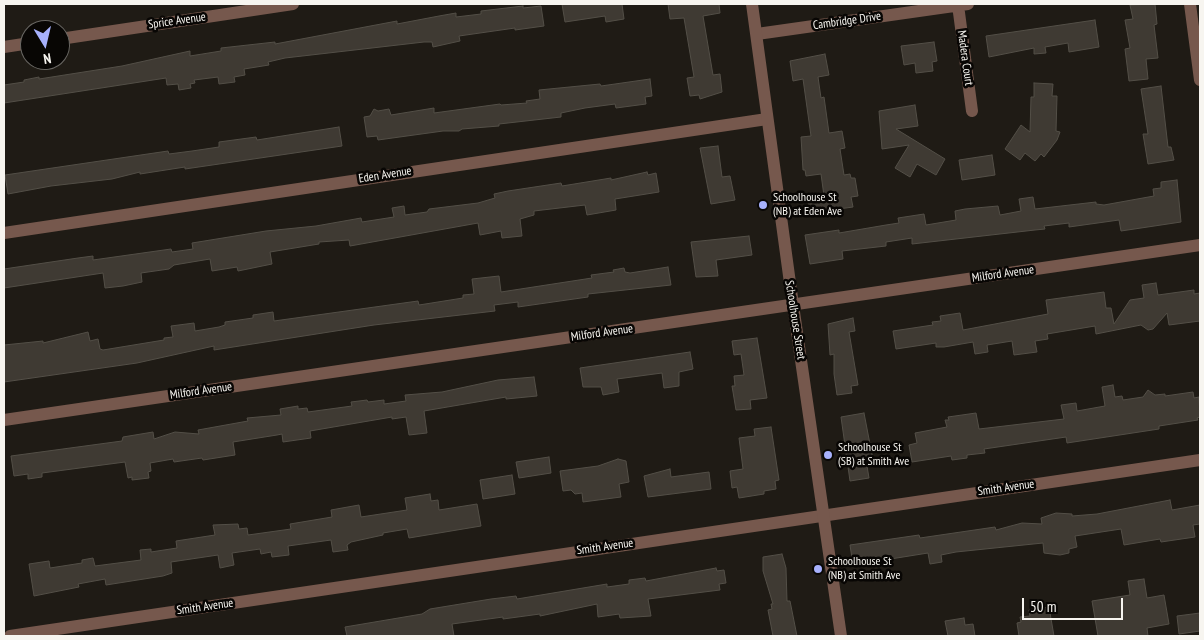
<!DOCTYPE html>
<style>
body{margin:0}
#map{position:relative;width:1204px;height:640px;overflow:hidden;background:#1f1b15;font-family:"PT Sans Narrow",sans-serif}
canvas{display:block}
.frame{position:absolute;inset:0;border:5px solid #f7f5f0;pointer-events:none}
.north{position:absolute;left:20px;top:20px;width:50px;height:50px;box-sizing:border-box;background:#080604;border:1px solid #686662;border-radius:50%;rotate:171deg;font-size:14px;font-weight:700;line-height:20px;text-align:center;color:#f7f5f0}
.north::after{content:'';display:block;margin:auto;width:18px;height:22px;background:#a7b1fc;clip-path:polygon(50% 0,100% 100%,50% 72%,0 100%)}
.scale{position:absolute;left:1022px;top:598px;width:101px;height:22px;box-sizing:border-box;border:2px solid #f7f5f0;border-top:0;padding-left:6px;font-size:15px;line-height:18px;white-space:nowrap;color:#f7f5f0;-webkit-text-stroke:4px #080604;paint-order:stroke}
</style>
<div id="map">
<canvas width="1204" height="640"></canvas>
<div class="frame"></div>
<div class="north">N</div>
<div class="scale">50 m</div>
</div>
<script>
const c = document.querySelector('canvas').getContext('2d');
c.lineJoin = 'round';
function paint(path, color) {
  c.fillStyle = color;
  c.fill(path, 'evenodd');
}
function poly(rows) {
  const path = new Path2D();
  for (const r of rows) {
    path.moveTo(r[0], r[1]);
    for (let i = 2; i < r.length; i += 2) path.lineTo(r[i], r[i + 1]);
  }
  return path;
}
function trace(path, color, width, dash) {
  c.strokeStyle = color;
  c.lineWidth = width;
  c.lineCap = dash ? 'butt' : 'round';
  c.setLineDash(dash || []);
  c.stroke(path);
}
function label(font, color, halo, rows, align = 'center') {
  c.font = font + ' "PT Sans Narrow",sans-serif';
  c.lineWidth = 5;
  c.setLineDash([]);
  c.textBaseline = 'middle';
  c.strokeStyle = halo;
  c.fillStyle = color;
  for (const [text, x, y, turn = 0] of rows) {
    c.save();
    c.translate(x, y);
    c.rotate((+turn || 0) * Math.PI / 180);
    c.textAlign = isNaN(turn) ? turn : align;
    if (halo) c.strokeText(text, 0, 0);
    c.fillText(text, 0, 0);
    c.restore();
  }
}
const building = poly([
 [562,4,622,4,624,19,606,22,605,16,565,22,562,4],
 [668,4,719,4,720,13,703,16,713,75,720,74,722,92,700,99,699,95,690,96,687,78,694,77,684,18,670,19,668,4],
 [1155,4,1157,24,1154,25,1158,58,1146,59,1148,79,1129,81,1125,49,1130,48,1125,20,1133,19,1130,5,1155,4],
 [523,6,523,8,541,6,544,26,515,30,515,28,459,36,460,41,433,47,432,42,424,42,285,58,268,62,269,65,244,69,245,75,234,77,235,82,219,84,218,77,194,80,195,83,190,84,191,88,179,90,178,84,167,85,166,78,4,103,4,85,24,82,24,80,39,77,39,79,122,66,190,51,190,56,221,51,221,48,275,42,275,44,397,21,397,24,439,16,456,13,456,17,481,14,481,11,523,6],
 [1095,20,1099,47,1069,52,1068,43,1045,47,1046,53,1034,54,1034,48,989,57,986,36,1095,20],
 [934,42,937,61,932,62,933,71,916,73,915,63,904,65,901,46,934,42],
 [825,54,829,75,818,77,821,98,824,97,829,133,842,131,845,148,840,149,844,175,850,174,851,178,855,178,858,196,851,197,853,207,810,213,808,199,824,196,821,174,806,176,805,170,803,170,801,137,811,136,803,79,793,81,790,61,825,54],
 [650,79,652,96,645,97,646,104,616,108,615,104,585,108,561,113,561,117,499,124,499,126,462,129,459,131,443,131,378,140,377,136,367,137,364,117,370,116,374,109,378,111,389,109,391,115,434,108,434,113,500,104,501,105,527,103,526,101,540,99,539,90,600,84,601,86,650,79],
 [1034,83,1053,84,1052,96,1057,96,1056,131,1060,132,1057,140,1044,157,1041,154,1035,161,1025,153,1020,160,1005,149,1021,125,1030,132,1031,97,1034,97,1034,83],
 [1161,86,1168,147,1171,147,1174,160,1148,164,1143,134,1148,134,1141,89,1161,86],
 [915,105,918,126,896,129,945,159,936,175,917,164,910,177,895,168,909,145,882,149,879,111,915,105],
 [339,127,342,146,185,169,185,167,140,174,140,172,112,179,51,186,8,194,5,175,168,151,169,154,192,151,219,147,219,142,256,137,257,140,339,127],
 [718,146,722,177,730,176,735,200,711,204,700,148,718,146],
 [992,155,995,175,962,180,959,160,992,155],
 [647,172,648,175,656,173,659,192,615,199,616,210,587,215,585,205,534,211,534,215,520,219,522,236,502,238,501,231,480,235,478,223,350,246,349,240,319,242,319,244,270,252,272,264,238,271,237,267,212,271,210,259,174,265,169,269,141,273,142,282,123,286,105,288,103,273,4,288,4,269,78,258,93,256,93,260,171,249,172,252,193,249,192,243,266,231,316,226,361,218,362,222,394,217,392,208,404,206,405,215,427,212,429,209,478,203,495,198,494,194,508,191,561,183,562,186,611,178,611,180,647,172],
 [1177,180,1181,222,1121,231,1119,220,1069,227,1069,223,1044,226,1045,229,1035,230,912,244,912,238,886,242,886,246,842,251,843,259,810,264,805,235,839,230,839,233,886,225,899,223,898,218,924,214,926,225,956,220,955,211,965,209,998,206,1000,215,1021,211,1019,199,1033,197,1035,209,1096,202,1096,204,1104,205,1154,196,1153,189,1161,188,1161,182,1177,180],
 [749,236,752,255,716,260,718,276,696,277,691,242,749,236],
 [668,267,671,285,588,294,588,297,518,307,518,302,494,305,495,311,374,325,214,350,214,346,137,363,4,382,4,345,43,341,43,343,88,332,90,341,98,339,100,349,103,350,164,340,164,338,173,337,171,326,194,323,195,331,219,327,225,325,225,322,253,318,253,315,273,312,274,321,418,301,419,305,463,298,463,295,474,294,472,279,499,276,501,292,592,278,591,275,614,272,613,270,624,268,625,272,630,273,668,267],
 [1156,283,1158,295,1194,290,1194,294,1200,293,1200,321,1169,325,1167,313,1153,329,1148,330,1141,325,1096,334,1095,326,1047,334,1048,339,1035,341,1037,352,1014,355,1012,341,987,345,988,352,975,354,973,342,944,347,936,347,936,343,896,349,893,331,933,325,932,322,941,321,940,316,960,313,963,330,1048,314,1046,300,1104,292,1106,308,1111,308,1114,324,1130,300,1144,298,1142,285,1156,283],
 [853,318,855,331,849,332,858,385,851,386,852,393,837,395,834,374,834,354,830,355,828,324,853,318],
 [757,338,767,398,750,400,751,409,736,410,732,386,735,386,734,376,744,375,741,354,734,355,732,341,757,338],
 [690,352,693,369,679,372,679,386,664,388,662,373,617,379,619,392,603,395,601,387,583,387,580,368,690,352],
 [534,377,537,396,506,399,506,397,424,411,427,433,409,435,406,417,392,419,392,417,310,431,311,438,283,442,282,434,277,435,233,442,235,455,203,460,202,458,174,462,173,459,150,463,151,471,148,472,149,478,132,480,132,477,128,478,125,462,42,473,42,477,28,479,28,474,14,476,11,456,122,441,123,437,153,432,154,439,175,432,199,434,198,430,248,421,247,418,281,415,280,409,298,406,298,409,307,408,308,412,352,406,351,402,367,400,368,402,384,400,384,404,406,401,405,395,442,392,498,380,534,377],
 [1113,385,1115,397,1122,396,1123,400,1143,397,1148,390,1155,395,1165,394,1165,396,1193,392,1194,398,1199,397,1200,417,1197,418,1198,420,1159,426,1159,429,1067,443,1066,437,984,449,985,453,967,455,967,458,952,460,951,456,912,462,909,445,917,443,915,433,947,427,945,420,949,420,948,417,976,413,979,429,1064,419,1061,405,1076,403,1077,411,1105,406,1102,387,1113,385],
 [864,413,874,465,867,466,869,478,850,481,841,417,864,413],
 [771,427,779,480,775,481,776,489,764,491,764,494,739,498,737,487,732,488,730,471,743,469,739,438,755,436,754,429,771,427],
 [549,457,551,473,519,478,516,462,549,457],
 [618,459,626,461,629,482,619,484,621,497,583,502,582,493,575,494,571,490,563,491,560,471,598,466,618,459],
 [670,469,671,477,709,472,711,489,648,497,644,476,670,469],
 [512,475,515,494,483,499,480,480,512,475],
 [430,494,431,501,438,500,439,510,477,504,481,526,409,538,407,529,383,533,383,535,351,542,347,545,348,550,333,552,331,540,288,546,289,555,272,557,271,552,261,554,260,549,232,553,234,565,220,568,218,555,171,562,172,573,163,576,106,585,105,579,78,584,79,587,34,596,29,564,49,561,50,568,82,563,82,560,93,558,95,566,141,560,140,550,151,549,151,552,177,548,176,541,215,535,213,525,238,524,239,529,247,528,248,535,291,529,290,524,332,517,331,510,359,505,361,517,407,510,405,498,430,494],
 [1170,500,1172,510,1200,505,1200,524,1193,525,1195,537,1161,542,1160,539,1124,545,1121,529,1075,536,1077,547,1069,549,1069,553,1060,555,1044,553,1043,543,956,552,941,555,942,562,930,564,928,553,853,565,850,545,919,535,920,538,995,527,996,530,1022,523,1042,524,1041,518,1056,513,1072,514,1072,516,1097,514,1170,500],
 [782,554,786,568,787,601,790,601,797,636,773,636,768,610,772,609,771,604,773,604,763,571,763,557,782,554],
 [716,568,717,571,724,570,726,583,719,584,720,590,648,599,651,616,620,618,619,614,598,617,597,604,540,616,540,614,503,619,503,617,452,624,454,636,347,636,345,627,422,614,430,609,491,599,516,596,517,599,607,584,607,587,629,584,629,580,645,578,646,581,716,568],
 [1144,579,1147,598,1164,595,1169,624,1147,628,1148,636,1098,636,1092,601,1130,595,1128,581,1144,579],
 [1049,607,1054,636,1019,636,1017,623,1021,622,1020,617,1030,616,1029,610,1049,607],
 [1200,613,1200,631,1179,634,1177,616,1200,613],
 [964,618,965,625,973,624,975,636,948,636,945,621,964,618]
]);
const minor = poly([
 [1190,4,1200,80],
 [958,5,972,111],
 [757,34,968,4],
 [60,39,293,4],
 [4,47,30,43],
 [4,233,767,119],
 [4,420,1200,245],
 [10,636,1200,460]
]);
const tertiary = poly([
 [752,4,793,305,841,636]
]);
const markers = [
 [763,205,5,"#a7b1fc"],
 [828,455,5,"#a7b1fc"],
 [818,569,5,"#a7b1fc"]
];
const streetNames = [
 ["Sprice Avenue",177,21,-8],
 ["Cambridge Drive",847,21,-8],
 ["Madera Court",965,58,82],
 ["Eden Avenue",385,175,-9],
 ["Milford Avenue",1003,274,-8],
 ["Schoolhouse Street",795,320,81],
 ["Milford Avenue",602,333,-8],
 ["Milford Avenue",201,391,-8],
 ["Smith Avenue",1006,488,-8],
 ["Smith Avenue",605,547,-8],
 ["Smith Avenue",205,607,-8]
];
const poiNames = [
 ["Schoolhouse St",773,198],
 ["(NB) at Eden Ave",773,212],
 ["Schoolhouse St",838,448],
 ["(SB) at Smith Ave",838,462],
 ["Schoolhouse St",828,562],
 ["(NB) at Smith Ave",828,576]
];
paint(building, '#3f3a33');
trace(building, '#534f47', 1);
trace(minor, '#76584d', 12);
trace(tertiary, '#76584d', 12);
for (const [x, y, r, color] of markers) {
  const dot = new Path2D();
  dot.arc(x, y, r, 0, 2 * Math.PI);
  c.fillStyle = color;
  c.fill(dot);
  trace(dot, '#080604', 2);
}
label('12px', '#f7f5f0', '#080604', streetNames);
label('12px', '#f7f5f0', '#080604', poiNames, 'left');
</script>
